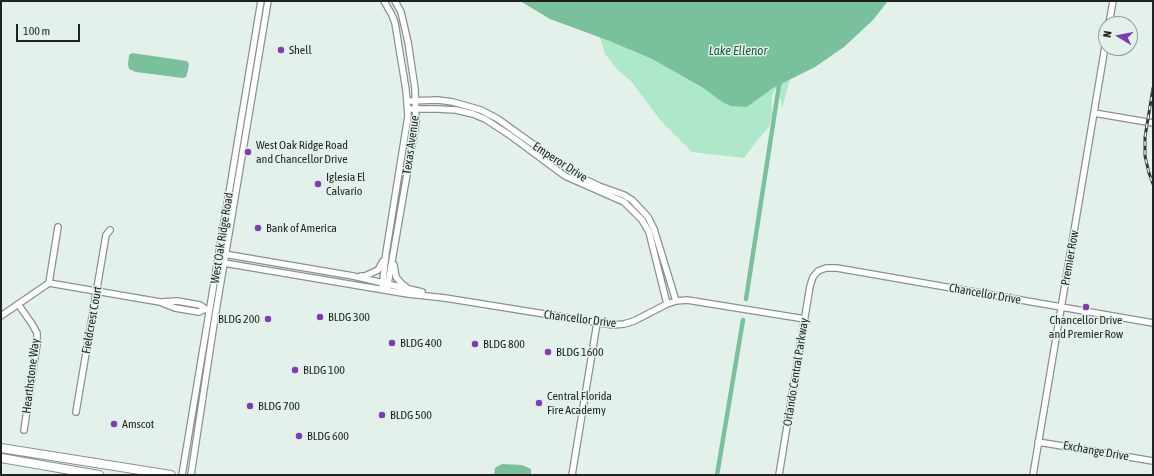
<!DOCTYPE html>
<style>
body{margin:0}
#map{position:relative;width:1154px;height:476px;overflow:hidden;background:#e3f1ea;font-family:"Asap Condensed",sans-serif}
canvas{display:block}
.frame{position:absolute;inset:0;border:2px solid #1e2320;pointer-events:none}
.north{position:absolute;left:1098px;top:16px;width:40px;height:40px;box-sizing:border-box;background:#e3f1ea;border:1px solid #949f99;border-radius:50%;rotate:280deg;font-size:11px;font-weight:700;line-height:16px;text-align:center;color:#1e2320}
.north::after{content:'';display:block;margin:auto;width:14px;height:18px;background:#7e3db1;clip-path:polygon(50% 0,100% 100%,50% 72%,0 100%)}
.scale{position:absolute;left:16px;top:24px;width:64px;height:18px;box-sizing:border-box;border:2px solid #1e2320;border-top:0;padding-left:5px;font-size:12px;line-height:14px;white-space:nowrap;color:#1e2320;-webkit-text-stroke:3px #e3f1ea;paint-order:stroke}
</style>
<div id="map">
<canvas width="1154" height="476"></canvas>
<div class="frame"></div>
<div class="north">N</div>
<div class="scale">100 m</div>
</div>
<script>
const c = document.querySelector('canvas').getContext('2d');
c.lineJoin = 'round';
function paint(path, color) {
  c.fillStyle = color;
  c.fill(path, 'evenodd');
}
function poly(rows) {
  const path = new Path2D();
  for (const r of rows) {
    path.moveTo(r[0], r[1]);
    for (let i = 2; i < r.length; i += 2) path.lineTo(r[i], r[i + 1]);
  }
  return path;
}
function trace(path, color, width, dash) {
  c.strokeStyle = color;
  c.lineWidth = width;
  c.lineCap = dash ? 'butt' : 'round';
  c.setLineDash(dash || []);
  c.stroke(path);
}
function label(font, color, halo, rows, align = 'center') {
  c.font = font + ' "Asap Condensed",sans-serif';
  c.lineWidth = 3;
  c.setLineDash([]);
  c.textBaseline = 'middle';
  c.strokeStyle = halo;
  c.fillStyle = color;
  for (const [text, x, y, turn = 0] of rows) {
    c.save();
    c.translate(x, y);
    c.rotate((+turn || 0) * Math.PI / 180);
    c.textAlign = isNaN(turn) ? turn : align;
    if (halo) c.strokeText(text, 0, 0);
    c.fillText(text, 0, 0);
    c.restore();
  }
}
const green = poly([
 [600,37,652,59,712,94,747,107,773,88,790,79,782,108,779,90,776,88,772,95,772,115,769,127,755,143,744,158,692,152,661,121,631,81,618,70,605,54]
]);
const water = poly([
 [520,1,888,1,873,20,844,47,815,67,773,88,747,107,731,106,724,103,703,88,652,59,607,40,550,19],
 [132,53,187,61,189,64,188,70,186,77,183,78,136,72,129,69,128,64,129,55],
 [502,464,522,465,531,469,531,475,494,475,495,468]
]);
const canal = poly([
 [746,299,780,79],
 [717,475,743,320]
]);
const minor = poly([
 [1109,24,1113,1],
 [407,101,438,100,453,102,481,110,498,119,576,175,599,186,624,195,632,200,648,217,654,229,676,301],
 [408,109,437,109,456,110,473,114,485,119,511,136,565,176,624,202,642,220,649,232,667,304],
 [1094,113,1153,123],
 [224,254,353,276,422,292],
 [218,262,408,294,445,298,613,325,624,324,634,321,667,304,676,301,687,300,805,319],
 [394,265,396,277,402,284,406,287],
 [361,276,365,276,378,270,383,261],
 [49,283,58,227],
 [382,289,386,253,408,116,406,90,395,23,392,15,384,1],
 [387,290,416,122,415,89,408,42,401,12,395,1],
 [162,302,177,301,200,305,207,310],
 [18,304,32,324,37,333,37,344,24,430],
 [1,316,49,283,160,302,175,308,199,312,205,309],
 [76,412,106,235,110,230],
 [1038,442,1153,461],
 [182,475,261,1],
 [191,475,215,317,268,1],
 [572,475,597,323],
 [779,475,810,286,813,277,818,271,826,268,837,268,1153,323],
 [1033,475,1106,41]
]);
const highway = poly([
 [1,448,171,475],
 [1,458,99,475]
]);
const rail = poly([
 [1153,88,1145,137,1145,156,1149,173,1153,184]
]);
const markers = [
 [281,50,4,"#7e3db1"],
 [248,152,4,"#7e3db1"],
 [318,184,4,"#7e3db1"],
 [258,228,4,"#7e3db1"],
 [1086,307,4,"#7e3db1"],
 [320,317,4,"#7e3db1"],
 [268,319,4,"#7e3db1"],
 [392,343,4,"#7e3db1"],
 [475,344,4,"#7e3db1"],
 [548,352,4,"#7e3db1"],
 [295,370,4,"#7e3db1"],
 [539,403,4,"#7e3db1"],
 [250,406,4,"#7e3db1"],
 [382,415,4,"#7e3db1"],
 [114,424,4,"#7e3db1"],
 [299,436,4,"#7e3db1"]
];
const poiNames = [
 ["Shell",289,50],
 ["West Oak Ridge Road",256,145],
 ["and Chancellor Drive",256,159],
 ["Iglesia El",326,177],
 ["Calvario",326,191],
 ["Bank of America",266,228],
 ["BLDG 300",328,317],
 ["BLDG 200",260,319,"right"],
 ["Chancellor Drive",1086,320,"center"],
 ["and Premier Row",1086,334,"center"],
 ["BLDG 400",400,343],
 ["BLDG 800",483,344],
 ["BLDG 1600",556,352],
 ["BLDG 100",303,370],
 ["Central Florida",547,396],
 ["Fire Academy",547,410],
 ["BLDG 700",258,406],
 ["BLDG 500",390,415],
 ["Amscot",122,424],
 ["BLDG 600",307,436]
];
const streetNames = [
 ["Texas Avenue",411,145,-82],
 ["Emperor Drive",560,162,33],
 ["West Oak Ridge Road",222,238,-81],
 ["Premier Row",1070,258,-80],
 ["Chancellor Drive",985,294,10],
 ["Chancellor Drive",580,319,7],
 ["Fieldcrest Court",92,320,-80],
 ["Orlando Central Parkway",796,372,-81],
 ["Hearthstone Way",31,376,-83],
 ["Exchange Drive",1096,451,10]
];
const waterNames = [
 ["Lake Ellenor",738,51]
];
paint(green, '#ace8c9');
paint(water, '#79c19d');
trace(canal, '#79c19d', 4.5);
trace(minor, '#87948d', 8);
trace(highway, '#87948d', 10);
trace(minor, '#fff', 5.5);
trace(highway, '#fff', 8);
trace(rail, '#343a36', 3);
trace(rail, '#e3f1ea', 1.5, [4.5]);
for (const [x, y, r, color] of markers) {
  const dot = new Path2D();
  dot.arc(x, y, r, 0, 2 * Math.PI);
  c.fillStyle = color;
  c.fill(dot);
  trace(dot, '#e3f1ea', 1.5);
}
label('12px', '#1e2320', '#e3f1ea', poiNames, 'left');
label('12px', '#1e2320', '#e3f1ea', streetNames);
label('italic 13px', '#215840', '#e3f1ea', waterNames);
</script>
